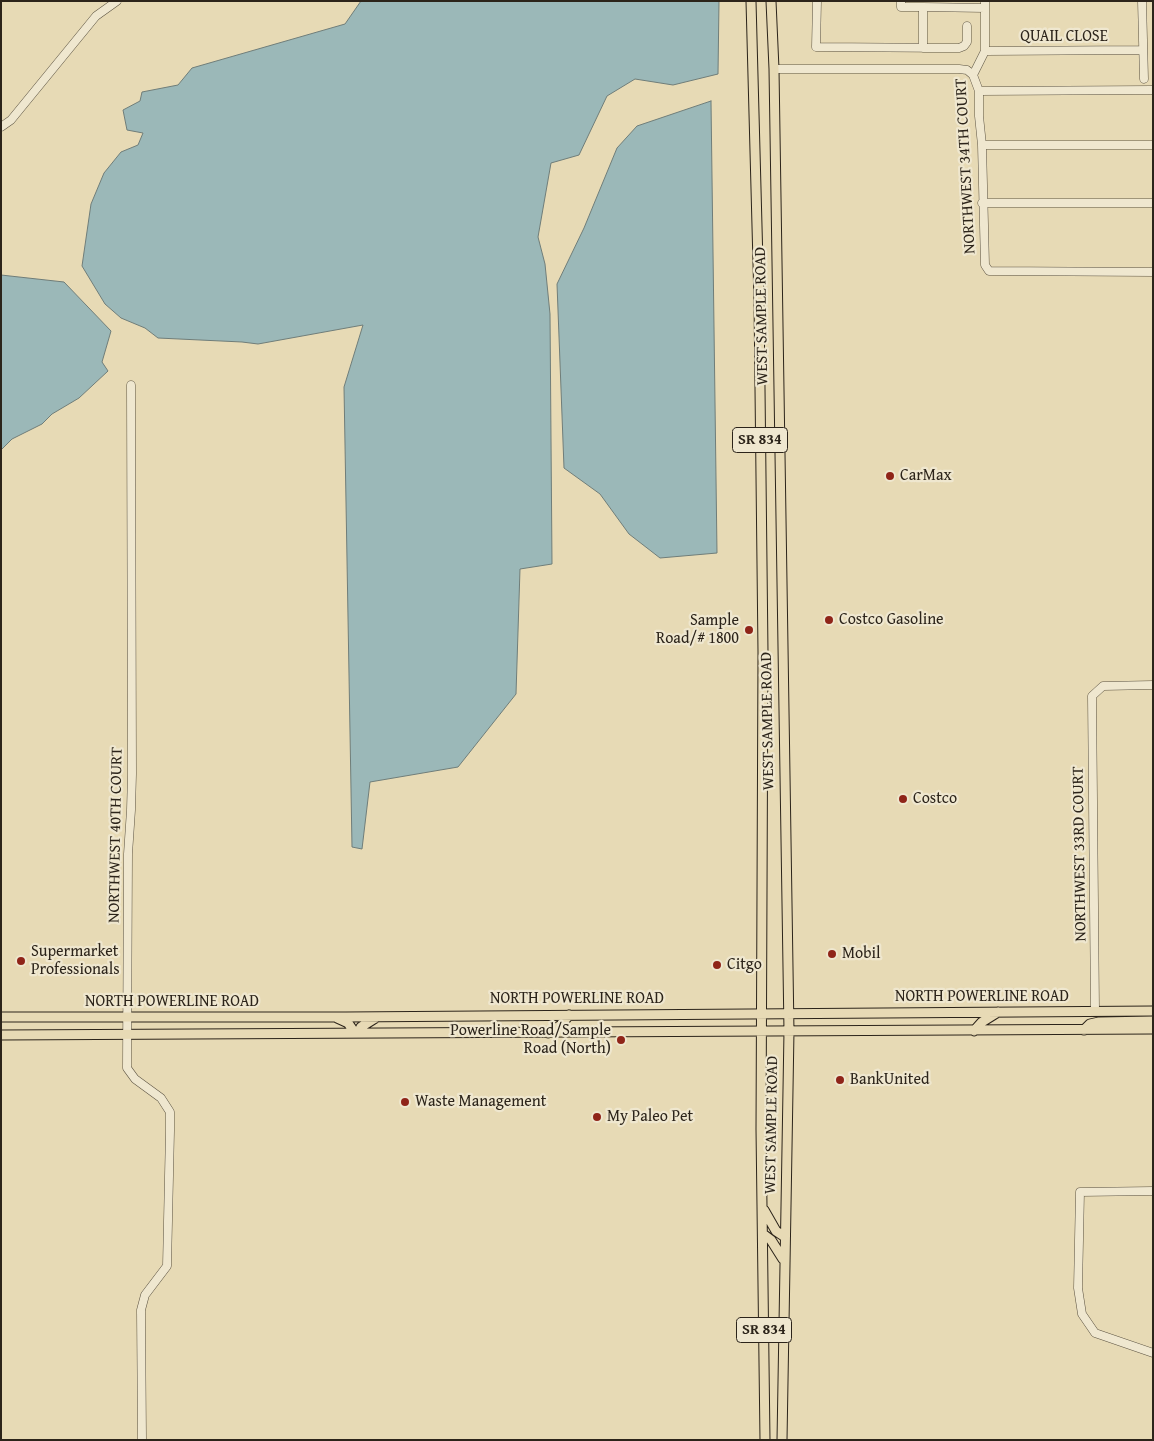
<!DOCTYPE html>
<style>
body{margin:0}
#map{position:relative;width:1154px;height:1441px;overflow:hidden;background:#e7dab5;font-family:"Gentium Book Plus",serif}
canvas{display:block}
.frame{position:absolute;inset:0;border:2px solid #2c241a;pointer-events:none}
</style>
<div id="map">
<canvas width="1154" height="1441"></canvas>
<div class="frame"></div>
</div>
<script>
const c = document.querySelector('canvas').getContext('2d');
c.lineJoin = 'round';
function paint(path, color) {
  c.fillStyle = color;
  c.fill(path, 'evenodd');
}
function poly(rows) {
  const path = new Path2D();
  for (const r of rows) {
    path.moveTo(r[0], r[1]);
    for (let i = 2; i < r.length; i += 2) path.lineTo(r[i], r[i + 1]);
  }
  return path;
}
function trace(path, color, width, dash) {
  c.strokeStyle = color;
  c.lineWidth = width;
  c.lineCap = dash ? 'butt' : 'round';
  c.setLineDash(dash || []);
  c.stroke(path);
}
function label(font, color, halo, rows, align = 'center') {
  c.font = font + ' "Gentium Book Plus",serif';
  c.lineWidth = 4.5;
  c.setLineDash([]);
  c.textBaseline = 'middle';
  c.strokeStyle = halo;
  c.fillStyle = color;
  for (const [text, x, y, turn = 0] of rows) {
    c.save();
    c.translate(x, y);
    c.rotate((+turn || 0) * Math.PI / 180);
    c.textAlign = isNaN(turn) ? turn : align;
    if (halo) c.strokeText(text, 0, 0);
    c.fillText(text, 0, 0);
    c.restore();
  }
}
const water = poly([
 [361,1,719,1,718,74,673,85,635,79,607,96,579,155,551,163,538,237,545,264,550,314,552,564,520,569,516,694,458,767,370,782,362,849,352,847,344,387,363,325,258,344,242,342,158,338,145,328,121,318,105,304,82,266,91,204,104,173,121,152,138,145,143,133,127,130,123,110,140,101,142,92,178,85,192,68,345,24,361,1],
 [711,101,717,553,660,558,629,534,600,494,564,468,557,284,584,228,617,148,637,126,711,101],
 [1,275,64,282,111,331,102,362,108,371,79,398,52,414,42,424,12,439,1,450,1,275]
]);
const minor = poly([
 [817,1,816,47,959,48,964,46,967,42,967,26],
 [901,1,901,7,923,7,923,48],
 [985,1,985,51,973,75,979,91,979,116,982,145,985,265,989,271,1153,272],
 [1142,1,1144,79],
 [923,7,985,8],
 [985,51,1143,50],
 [774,69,959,69,967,70,973,75],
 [979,91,1153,90],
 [1,127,11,120,96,16,117,1],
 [982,145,1153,145],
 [982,203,1153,203],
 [131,385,132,774,131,810,128,854,127,1068,135,1079,161,1098,170,1112,170,1131,167,1266,145,1295,141,1310,142,1440],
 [1095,1011,1092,696,1103,686,1153,685],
 [1153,1191,1080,1192,1078,1288,1082,1314,1095,1333,1153,1353]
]);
const major = poly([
 [751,1,759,301,763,652,761,1129,765,1440],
 [771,1,774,69,789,1031,782,1440],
 [1,1017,346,1017,1153,1011],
 [337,1018,348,1023,355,1033],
 [1084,1030,1090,1024,1099,1022,1153,1021],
 [974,1031,982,1022,998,1012],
 [358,1033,361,1027,377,1017],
 [548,1033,561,1025,569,1015],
 [1,1035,1153,1029],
 [764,1210,776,1231,785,1237],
 [763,1234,771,1240,783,1259]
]);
const markers = [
 [890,476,5,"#8f2418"],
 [829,620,5,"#8f2418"],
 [749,630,5,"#8f2418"],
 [903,799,5,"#8f2418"],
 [832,954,5,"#8f2418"],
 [21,961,5,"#8f2418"],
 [717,965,5,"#8f2418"],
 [621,1040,5,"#8f2418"],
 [840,1080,5,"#8f2418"],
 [405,1102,5,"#8f2418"],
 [597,1117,5,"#8f2418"]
];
const shields = [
 [760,440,55],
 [764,1330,55]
];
const shieldNames = [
 ["SR 834",760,440],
 ["SR 834",764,1330]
];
const streetNames = [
 ["QUAIL CLOSE",1064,37],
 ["NORTHWEST 34TH COURT",966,166,-93],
 ["WEST SAMPLE ROAD",762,316,-91],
 ["WEST SAMPLE ROAD",768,721,-91],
 ["NORTHWEST 40TH COURT",116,835,-89],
 ["NORTHWEST 33RD COURT",1080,854,-91],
 ["NORTH POWERLINE ROAD",982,997],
 ["NORTH POWERLINE ROAD",577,999],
 ["NORTH POWERLINE ROAD",172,1002],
 ["WEST SAMPLE ROAD",772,1125,-89]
];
const poiNames = [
 ["CarMax",900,476],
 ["Costco Gasoline",839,620],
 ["Sample",739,621,"right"],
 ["Road/# 1800",739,639,"right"],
 ["Costco",913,799],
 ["Supermarket",31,952],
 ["Professionals",31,970],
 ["Mobil",842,954],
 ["Citgo",727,965],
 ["Powerline Road/Sample",611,1031,"right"],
 ["Road (North)",611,1049,"right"],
 ["BankUnited",850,1080],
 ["Waste Management",415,1102],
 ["My Paleo Pet",607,1117]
];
paint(water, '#9bb8b8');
trace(water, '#6f7d79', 1);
trace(minor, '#5b5241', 9);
trace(major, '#2c241a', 11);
trace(minor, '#efe7cf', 8);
trace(major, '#e7dab5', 9);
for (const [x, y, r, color] of markers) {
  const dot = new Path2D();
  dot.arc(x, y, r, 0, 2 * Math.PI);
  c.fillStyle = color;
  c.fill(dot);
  trace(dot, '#efe7cf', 2);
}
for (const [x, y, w] of shields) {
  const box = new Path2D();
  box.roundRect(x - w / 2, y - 12.5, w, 25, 4);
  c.fillStyle = '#efe7cf';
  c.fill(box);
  trace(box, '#2c241a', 1);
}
label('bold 15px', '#2c241a', null, shieldNames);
label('16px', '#2c241a', '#efe7cf', streetNames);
label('16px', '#2c241a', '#efe7cf', poiNames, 'left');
</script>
